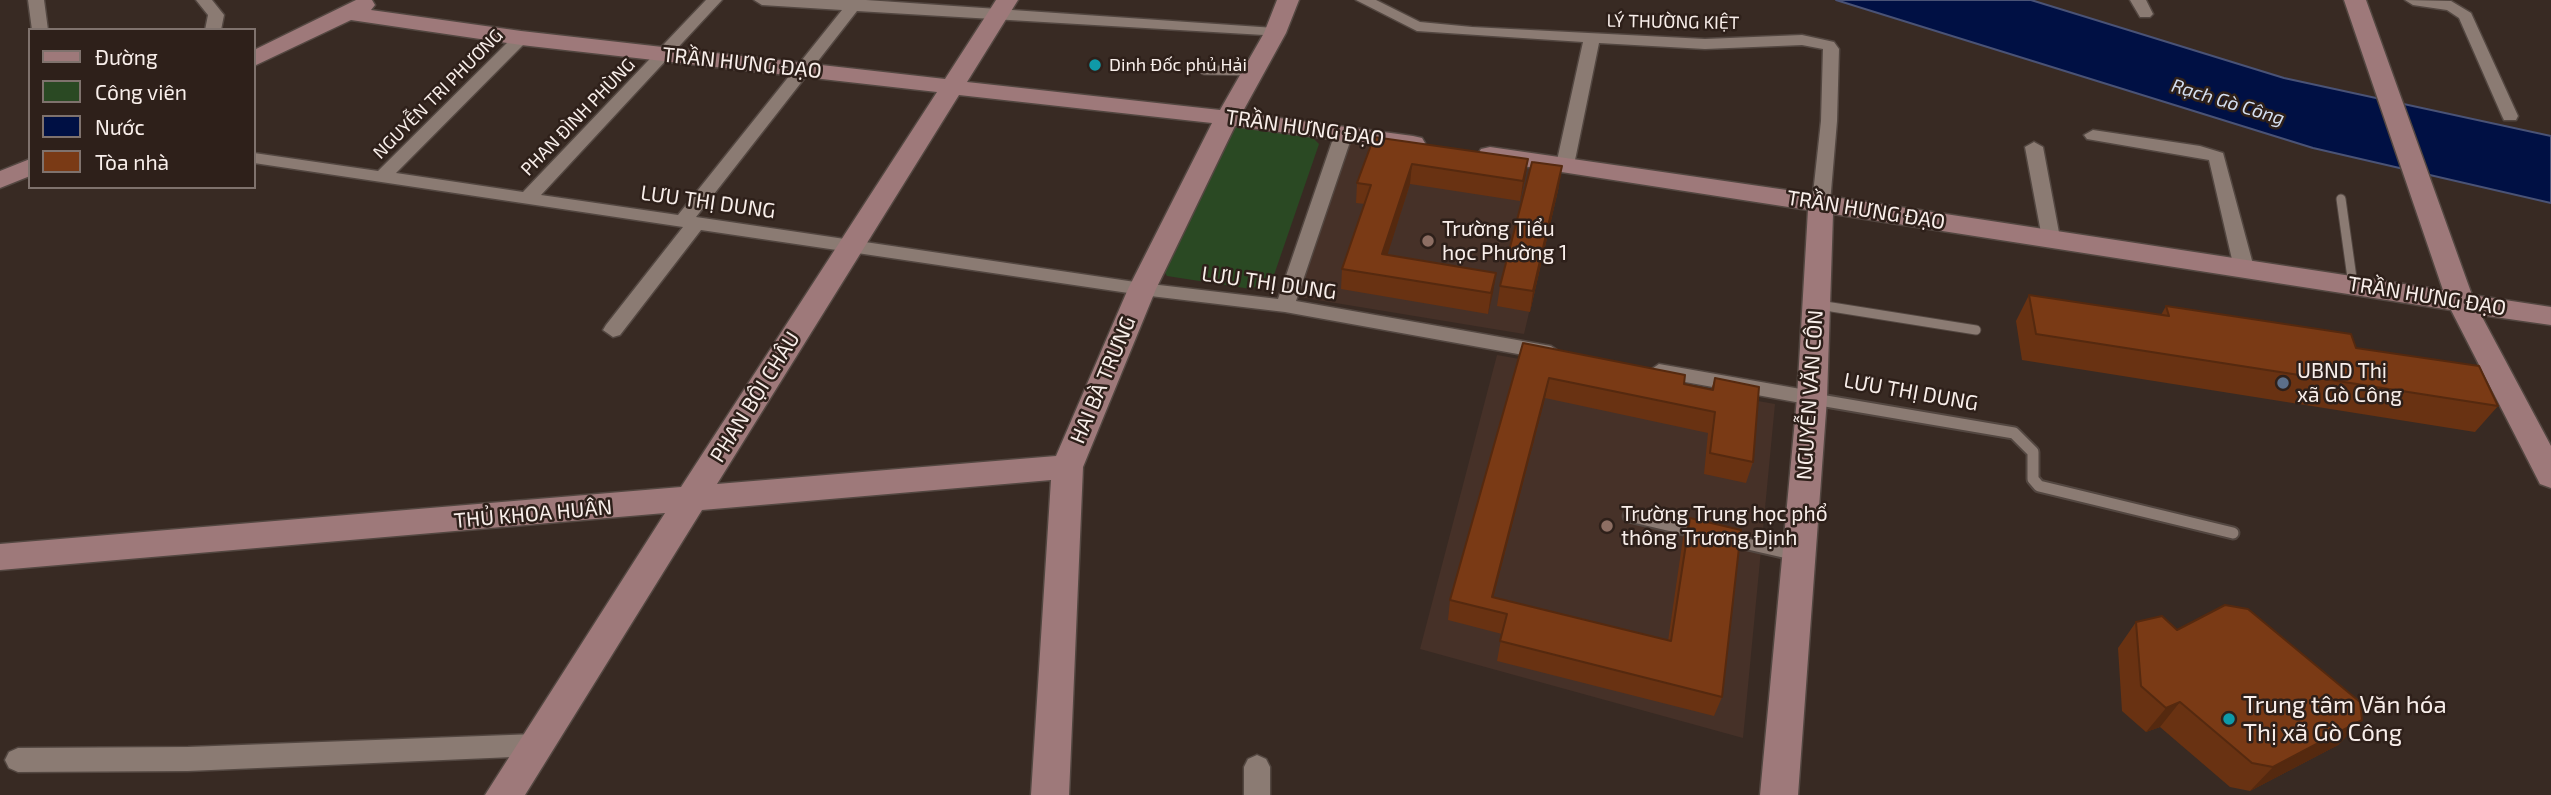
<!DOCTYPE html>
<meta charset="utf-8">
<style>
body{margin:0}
#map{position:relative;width:2551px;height:795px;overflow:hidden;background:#382a23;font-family:"Exo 2",sans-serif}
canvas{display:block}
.legend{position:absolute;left:28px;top:28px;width:228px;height:161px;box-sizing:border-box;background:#2e201a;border:2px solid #7f726d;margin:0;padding:9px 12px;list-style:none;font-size:21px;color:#f8eeea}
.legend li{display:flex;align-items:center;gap:14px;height:35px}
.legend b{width:35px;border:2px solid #7f726d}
</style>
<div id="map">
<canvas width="2551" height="795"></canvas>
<ul class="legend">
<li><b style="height:9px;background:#9e797a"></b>Đường</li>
<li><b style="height:19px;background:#2a4923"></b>Công viên</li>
<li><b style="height:19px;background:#001044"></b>Nước</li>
<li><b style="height:19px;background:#7a3a15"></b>Tòa nhà</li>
</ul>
</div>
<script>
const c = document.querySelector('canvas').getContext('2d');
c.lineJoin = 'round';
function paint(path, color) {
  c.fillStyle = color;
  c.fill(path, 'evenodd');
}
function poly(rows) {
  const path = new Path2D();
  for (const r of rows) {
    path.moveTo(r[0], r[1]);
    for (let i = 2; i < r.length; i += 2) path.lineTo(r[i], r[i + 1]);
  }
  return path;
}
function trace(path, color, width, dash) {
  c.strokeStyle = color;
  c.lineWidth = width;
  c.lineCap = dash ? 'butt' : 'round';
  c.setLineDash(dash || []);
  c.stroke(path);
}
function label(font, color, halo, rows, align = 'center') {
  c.font = font + ' "Exo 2",sans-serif';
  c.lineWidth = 5;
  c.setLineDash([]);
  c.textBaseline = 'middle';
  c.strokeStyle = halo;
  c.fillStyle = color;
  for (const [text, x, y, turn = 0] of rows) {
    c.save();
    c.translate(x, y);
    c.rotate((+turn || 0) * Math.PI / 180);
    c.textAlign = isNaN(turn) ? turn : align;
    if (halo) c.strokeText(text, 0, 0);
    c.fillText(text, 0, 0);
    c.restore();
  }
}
const built = poly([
 [1341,140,1562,172,1524,334,1293,296],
 [1497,355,1775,404,1743,738,1420,649]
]);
const green = poly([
 [1239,124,1309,134,1319,144,1273,278,1251,289,1167,276,1156,259,1223,129]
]);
const water = poly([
 [1836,0,2031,0,2284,78,2551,136,2551,203,2313,148,1836,0]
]);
const laneFar1 = poly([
 [1204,70,1254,71],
 [2341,199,2353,285],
 [1819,305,1976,330]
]);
const lane = poly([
 [1814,399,2014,433,2033,452,2033,479,2039,486,2233,533],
 [1629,516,1697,532],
 [1726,539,1796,555]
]);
const street = poly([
 [28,0,44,0,48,30,32,30,28,0],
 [196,0,212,0,224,15,221,30,205,30,208,15,196,0],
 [706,0,722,0,541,195,678,215,842,10,762,5,754,0,866,0,1275,28,1281,30,1281,36,857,11,696,217,1142,283,1278,299,1335,133,1344,128,1353,133,1296,301,1551,346,1561,353,1551,360,1285,312,1142,295,701,230,620,335,613,337,603,330,606,325,683,227,254,163,254,153,378,171,515,35,521,33,529,38,527,41,396,173,523,192,706,0],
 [1356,0,1376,0,1420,22,1472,27,1705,39,1802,35,1834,42,1839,49,1837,121,1830,203,1821,209,1812,203,1821,121,1823,49,1802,45,1705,49,1599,43,1574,165,1565,170,1556,165,1583,42,1417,31,1356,0],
 [2130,0,2146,0,2153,14,2150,17,2140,17,2130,0],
 [2405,0,2451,1,2471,13,2518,116,2516,120,2504,120,2502,116,2459,18,2447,10,2413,5,2405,0],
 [2093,130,2200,146,2223,153,2254,268,2251,272,2237,272,2234,268,2209,160,2087,139,2084,135,2093,130],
 [2034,142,2043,147,2060,238,2051,244,2042,238,2025,147,2034,142],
 [1659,364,1812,391,1819,393,1823,398,1819,403,1812,405,1652,376,1649,371,1659,364],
 [536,734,545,737,549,745,545,753,536,756,188,771,18,772,9,768,5,760,9,752,18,748,188,747,536,734],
 [1257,755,1266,759,1270,767,1270,795,1244,795,1244,767,1248,759,1257,755]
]);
const secondary = poly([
 [356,0,372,0,375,5,371,10,521,31,945,79,996,0,1018,0,967,82,1220,110,1264,33,1277,0,1299,0,1286,33,1242,113,1413,136,1422,138,1425,143,1422,148,1413,150,1235,126,1156,289,1083,467,1069,795,1031,795,1051,480,702,510,525,795,485,795,665,513,0,570,0,544,681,487,937,92,521,45,351,20,254,66,254,50,356,0],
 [959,95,1212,123,1128,289,1056,456,717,484,959,95],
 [2344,0,2366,0,2472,295,2551,307,2551,325,2481,315,2551,446,2551,488,2540,484,2451,310,1833,214,1827,398,1798,795,1760,795,1797,398,1808,210,1490,161,1481,159,1478,154,1481,149,1490,147,1821,195,2443,290,2344,0],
 [30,159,30,176,0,188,0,171,30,159]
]);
const wall = poly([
 [1374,137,1525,179,1520,201,1410,184,1387,255,1496,273,1488,314,1341,289,1342,269,1365,204,1356,203,1357,183],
 [1559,186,1530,312,1497,306,1500,286],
 [2029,295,2161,315,2166,306,2356,348,2498,406,2475,432,2022,360,2016,321],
 [1523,343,1684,384,1711,390,1715,378,1753,462,1746,483,1704,474,1708,433,1545,398,1493,598,1668,641,1683,538,1690,518,1722,697,1714,716,1497,661,1502,634,1448,620,1450,600],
 [2136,622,2177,630,2362,720,2338,745,2250,791,2230,787,2160,727,2146,732,2122,711,2118,648]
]);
const shadedWall = poly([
 [1528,159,1525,179,1520,201,1523,181],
 [1412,164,1410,184,1381,275,1382,254],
 [1562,166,1559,186,1530,312,1533,291],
 [1496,273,1493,293,1488,314,1491,293],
 [1549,378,1545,398,1490,610,1492,597],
 [2180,702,2160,727,2146,732,2166,708],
 [2362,720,2338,745,2250,791,2273,767]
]);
const building = poly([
 [1374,137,1528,159,1523,181,1412,164,1382,254,1496,273,1491,293,1342,269,1371,185,1357,183,1374,137],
 [1532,162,1562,166,1533,291,1500,286,1532,162],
 [2029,295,2169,316,2166,306,2351,334,2356,348,2479,366,2498,406,2036,334,2029,295],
 [1523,343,1685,375,1684,384,1713,390,1715,378,1759,387,1753,462,1710,453,1715,412,1549,378,1492,597,1671,641,1690,518,1741,530,1722,697,1500,641,1507,614,1450,600,1523,343],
 [2225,605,2248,609,2360,702,2362,720,2273,767,2252,763,2180,702,2166,708,2141,686,2136,622,2162,616,2177,630,2225,605]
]);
const markers = [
 [1095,65,7,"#0f9aa8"],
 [1428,241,7,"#8d6e63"],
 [2283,383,7,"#5c6f8a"],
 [1607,526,7,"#8d6e63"],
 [2229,719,7,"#0f9aa8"]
];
const farStreetnames = [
 ["LÝ THƯỜNG KIỆT",1673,22,1],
 ["NGUYỄN TRI PHƯƠNG",438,94,-45],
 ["PHAN ĐÌNH PHÙNG",578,117,-46]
];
const farPoinames = [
 ["Dinh Đốc phủ Hải",1109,65]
];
const farWaternames = [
 ["Rạch Gò Công",2228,102,17]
];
const streetNames = [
 ["TRẦN HƯNG ĐẠO",742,63,6],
 ["TRẦN HƯNG ĐẠO",1305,128,8],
 ["LƯU THỊ DUNG",708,202,8],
 ["TRẦN HƯNG ĐẠO",1866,210,9],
 ["LƯU THỊ DUNG",1269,283,8],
 ["TRẦN HƯNG ĐẠO",2427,296,9],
 ["HAI BÀ TRƯNG",1103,380,-67],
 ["LƯU THỊ DUNG",1911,392,10],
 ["NGUYỄN VĂN CÔN",1810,395,-86],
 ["PHAN BỘI CHÂU",755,397,-58],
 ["THỦ KHOA HUÂN",533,514,-5]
];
const poiNames = [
 ["Trường Tiểu",1442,229],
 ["học Phường 1",1442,253],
 ["UBND Thị",2297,371],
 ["xã Gò Công",2297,395],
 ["Trường Trung học phổ",1621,514],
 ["thông Trương Định",1621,538]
];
const nearPoinames = [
 ["Trung tâm Văn hóa",2243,705],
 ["Thị xã Gò Công",2243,733]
];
paint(built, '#463128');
paint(green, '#2a4923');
paint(water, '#001044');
trace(water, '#4a5376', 2);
trace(laneFar1, '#534741', 11);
trace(lane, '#534741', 15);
trace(street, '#534741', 3);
trace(secondary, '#534741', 3);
trace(laneFar1, '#8b7b73', 9);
trace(lane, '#8b7b73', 11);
paint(street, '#8b7b73');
paint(secondary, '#9e797a');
paint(wall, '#693212');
paint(shadedWall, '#55290f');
paint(building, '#7a3a15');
trace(building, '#55290f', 2);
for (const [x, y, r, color] of markers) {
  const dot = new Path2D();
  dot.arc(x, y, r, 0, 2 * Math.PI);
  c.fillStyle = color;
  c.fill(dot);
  trace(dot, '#2e201a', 2.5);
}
label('18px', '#f8eeea', '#2e201a', farStreetnames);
label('18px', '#f8eeea', '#2e201a', farPoinames, 'left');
label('italic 19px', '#d4dff1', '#2e201a', farWaternames);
label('21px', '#f8eeea', '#2e201a', streetNames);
label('21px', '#f8eeea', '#2e201a', poiNames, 'left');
label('24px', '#f8eeea', '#2e201a', nearPoinames, 'left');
</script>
